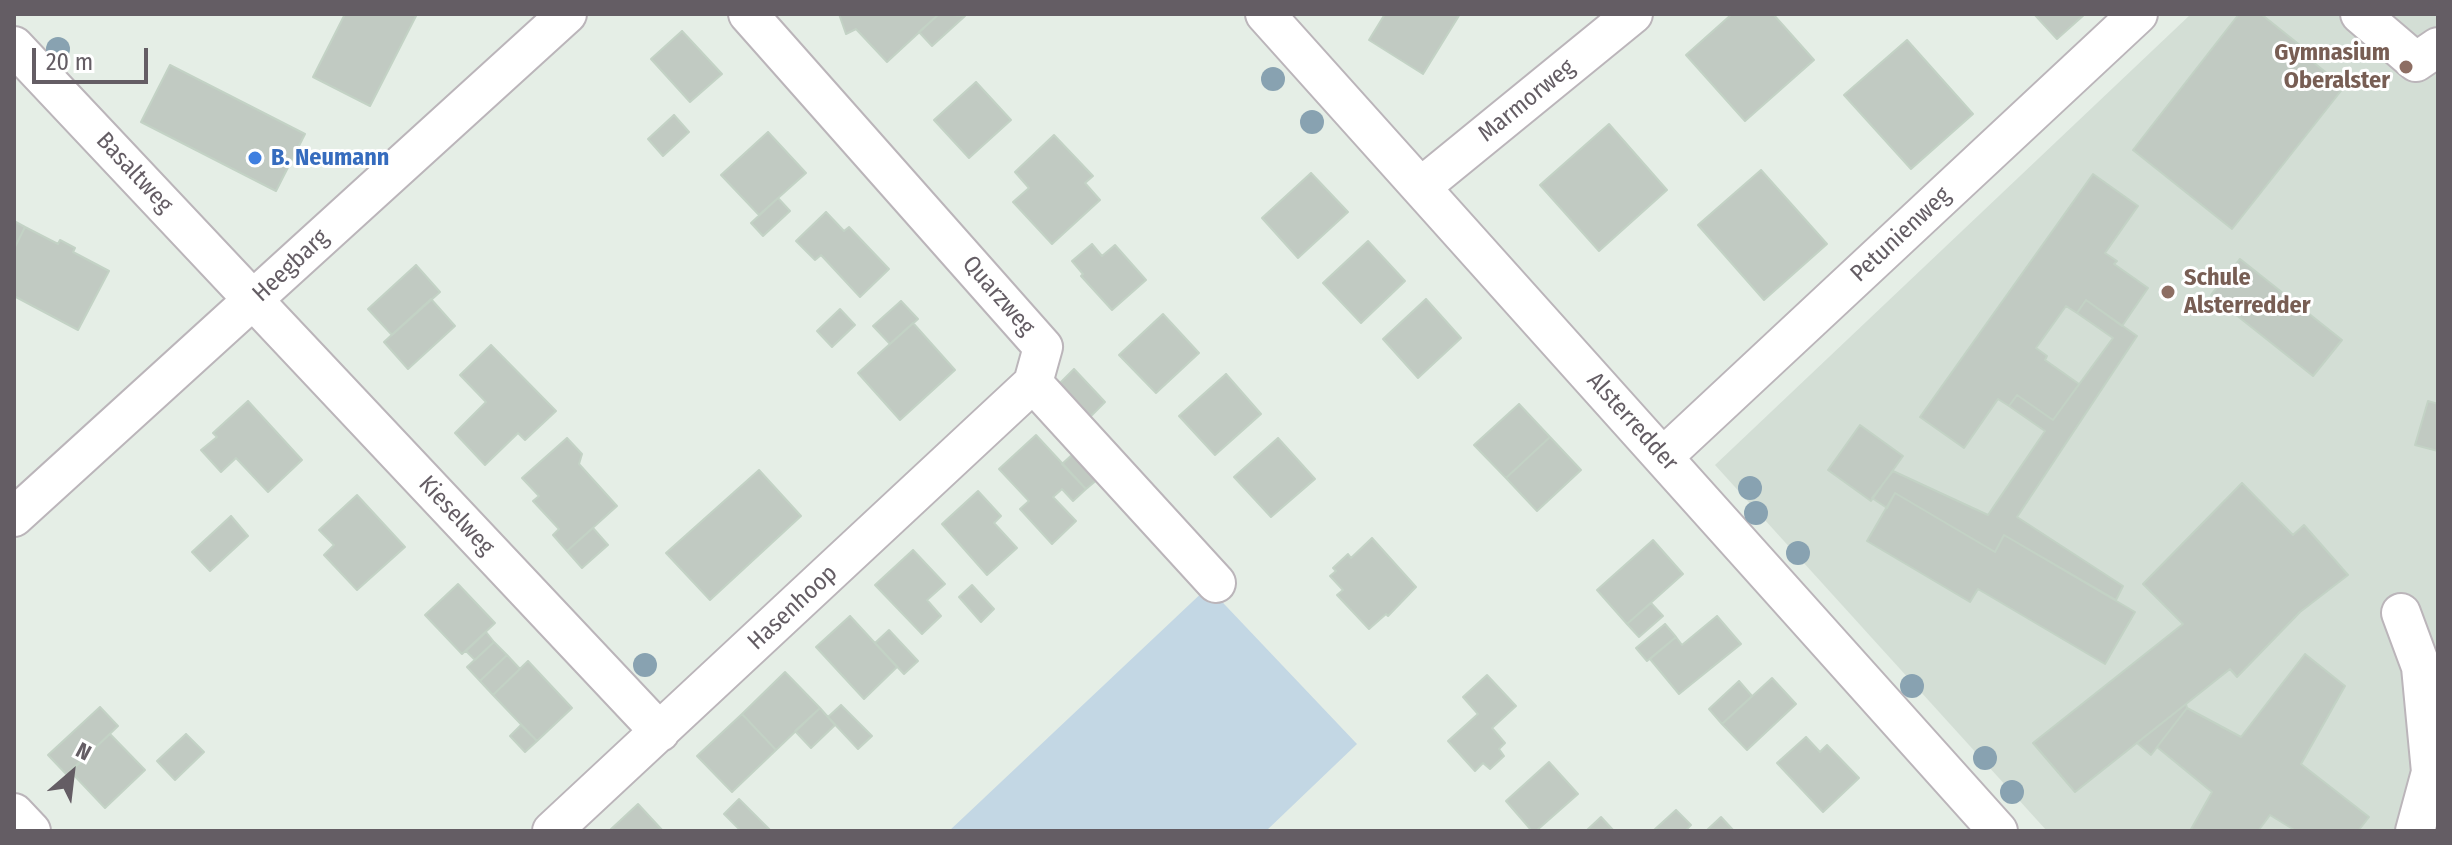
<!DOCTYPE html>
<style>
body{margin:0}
#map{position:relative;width:2452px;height:845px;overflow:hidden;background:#e5eee6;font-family:"Fira Sans Condensed",sans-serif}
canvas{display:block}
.frame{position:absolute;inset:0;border:16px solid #645d64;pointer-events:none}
.north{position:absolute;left:32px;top:733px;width:80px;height:80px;-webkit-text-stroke:6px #fff;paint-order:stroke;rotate:28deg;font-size:22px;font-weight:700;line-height:32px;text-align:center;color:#645d64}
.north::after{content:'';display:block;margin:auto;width:28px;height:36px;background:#645d64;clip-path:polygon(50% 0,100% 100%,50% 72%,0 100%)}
.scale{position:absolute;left:32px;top:48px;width:116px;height:36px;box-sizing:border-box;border:4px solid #645d64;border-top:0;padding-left:10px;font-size:24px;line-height:28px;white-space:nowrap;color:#645d64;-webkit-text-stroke:6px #fff;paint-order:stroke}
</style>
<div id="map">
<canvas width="2452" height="845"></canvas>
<div class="frame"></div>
<div class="north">N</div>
<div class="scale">20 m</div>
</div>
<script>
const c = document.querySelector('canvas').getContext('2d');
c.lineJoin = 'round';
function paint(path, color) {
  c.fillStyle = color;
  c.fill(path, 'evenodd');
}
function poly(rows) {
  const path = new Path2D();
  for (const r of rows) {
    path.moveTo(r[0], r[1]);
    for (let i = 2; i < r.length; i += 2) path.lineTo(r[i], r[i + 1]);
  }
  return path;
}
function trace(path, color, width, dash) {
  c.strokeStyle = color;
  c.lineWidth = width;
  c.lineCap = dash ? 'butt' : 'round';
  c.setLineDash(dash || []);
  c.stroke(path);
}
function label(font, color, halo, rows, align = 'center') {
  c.font = font + ' "Fira Sans Condensed",sans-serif';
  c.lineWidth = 6;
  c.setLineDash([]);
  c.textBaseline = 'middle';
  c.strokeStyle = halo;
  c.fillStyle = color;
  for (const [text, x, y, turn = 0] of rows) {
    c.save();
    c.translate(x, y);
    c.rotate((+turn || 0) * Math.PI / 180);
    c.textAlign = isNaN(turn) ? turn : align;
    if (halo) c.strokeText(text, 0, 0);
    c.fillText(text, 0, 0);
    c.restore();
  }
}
const education = poly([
 [2191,14,2438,14,2438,831,2047,831,1715,465]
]);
const green = poly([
 [1208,587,1357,744,1266,831,949,831]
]);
const building = poly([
 [345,14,417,14,370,106,313,77,345,14],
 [839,14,939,14,887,62,856,29,846,34,839,14],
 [939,14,965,16,932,46,919,32,939,14],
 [1385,14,1460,14,1423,74,1369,40,1385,14],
 [1732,14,1773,14,1814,60,1745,121,1686,55,1732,14],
 [2034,14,2085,14,2057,39,2034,14],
 [2239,14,2261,14,2316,58,2313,62,2344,87,2232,229,2133,150,2239,14],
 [682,31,722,74,690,102,651,59,682,31],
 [1907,40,1973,114,1911,169,1844,95,1907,40],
 [170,65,305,134,276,191,141,122,170,65],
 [976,82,1011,120,969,158,934,120,976,82],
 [674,115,689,132,663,156,648,139,674,115],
 [1609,124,1667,190,1599,251,1540,185,1609,124],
 [768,132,806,173,759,215,721,175,768,132],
 [1054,135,1093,176,1085,183,1100,200,1052,244,1013,202,1029,188,1015,172,1054,135],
 [1761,170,1827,244,1764,300,1698,225,1761,170],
 [1311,173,1348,212,1298,258,1262,218,1311,173],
 [2093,174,2138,206,2105,253,2117,261,2114,264,2148,288,2122,326,2086,300,2077,313,2066,306,2036,348,2047,356,2045,360,2079,384,2053,420,2017,395,2009,406,1998,399,1964,448,1920,417,2093,174],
 [778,198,790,211,763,236,751,223,778,198],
 [826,212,844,231,849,227,889,269,860,297,821,255,815,260,796,241,826,212],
 [14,221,25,227,14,249,14,221],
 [25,227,58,244,60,240,75,248,73,252,109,271,78,330,14,296,14,249,25,227],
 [1368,241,1405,281,1361,323,1323,283,1368,241],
 [1092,244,1102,256,1115,245,1146,280,1112,310,1081,276,1083,274,1072,261,1092,244],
 [2240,259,2342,340,2313,376,2211,295,2240,259],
 [416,265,440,292,392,335,368,309,416,265],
 [431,299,455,326,408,369,384,342,431,299],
 [1426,299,1461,338,1418,378,1383,339,1426,299],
 [2086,300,2137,336,2017,517,2123,586,2116,600,2004,535,1995,552,1895,493,1887,508,1872,498,1893,471,1988,515,2045,431,2009,406,2017,395,2053,420,2113,338,2077,313,2086,300],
 [901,301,918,319,890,344,873,326,901,301],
 [840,309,855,325,832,347,817,331,840,309],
 [1163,314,1199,353,1156,393,1119,355,1163,314],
 [913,323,955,370,900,420,858,373,913,323],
 [491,345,556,411,525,440,518,433,485,465,455,433,486,402,460,375,491,345],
 [1074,369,1105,402,1090,417,1059,384,1074,369],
 [1226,374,1261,414,1215,455,1179,416,1226,374],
 [248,401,302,460,268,492,236,458,221,472,201,450,217,437,213,433,248,401],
 [2428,401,2438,404,2438,451,2415,445,2428,401],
 [1519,404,1550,437,1506,478,1474,445,1519,404],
 [1860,425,1903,456,1871,501,1828,470,1860,425],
 [1036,435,1086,489,1073,501,1062,489,1053,497,1076,521,1052,544,1020,509,1029,501,999,469,1036,435],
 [1550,437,1581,470,1537,511,1506,478,1550,437],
 [567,438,582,454,579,464,617,506,567,551,553,535,559,529,533,501,539,496,522,478,567,438],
 [1278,438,1315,479,1271,517,1234,477,1278,438],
 [1074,453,1098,479,1086,489,1062,464,1074,453],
 [759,470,801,516,710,600,666,553,759,470],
 [2242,483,2293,535,2304,525,2348,575,2300,612,2237,677,2230,669,2075,792,2033,743,2183,624,2143,584,2242,483],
 [978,491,1001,516,994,523,1017,548,987,575,942,524,978,491],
 [1895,493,1995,552,2004,535,2135,612,2105,664,1978,589,1970,602,1867,541,1895,493],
 [357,495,405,547,357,590,324,555,334,545,319,530,357,495],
 [231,516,248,536,210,571,192,552,231,516],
 [593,528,608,545,582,568,567,551,593,528],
 [1372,538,1416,587,1388,616,1386,614,1369,629,1337,595,1343,590,1330,576,1336,571,1333,568,1348,554,1351,558,1372,538],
 [1653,540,1683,574,1627,624,1597,590,1653,540],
 [913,550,945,584,927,600,941,616,922,634,875,585,913,550],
 [458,584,495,623,462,654,425,615,458,584],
 [972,585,994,609,981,622,959,597,972,585],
 [1651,603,1663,616,1639,637,1627,624,1651,603],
 [850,616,897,667,864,699,816,647,850,616],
 [1717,616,1741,644,1679,694,1650,659,1676,637,1682,645,1717,616],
 [1665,624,1676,637,1647,661,1636,648,1665,624],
 [889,630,918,661,904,674,875,643,889,630],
 [486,632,494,642,475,660,466,651,486,632],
 [494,642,507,655,480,681,467,667,494,642],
 [2305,654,2345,686,2301,764,2369,817,2358,831,2296,831,2270,815,2258,831,2190,831,2212,792,2157,747,2187,708,2241,737,2305,654],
 [507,655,520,669,493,695,480,681,507,655],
 [528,661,572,708,537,741,493,695,528,661],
 [785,672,820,708,776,750,742,714,785,672],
 [1487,675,1516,706,1492,728,1505,743,1499,749,1504,756,1490,769,1483,763,1475,771,1448,741,1478,714,1463,697,1487,675],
 [1772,678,1796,704,1747,750,1722,724,1772,678],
 [1739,681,1752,696,1722,724,1709,709,1739,681],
 [2186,704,2187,708,2151,755,2137,743,2186,704],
 [841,705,872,736,858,749,828,717,841,705],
 [100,707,118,726,67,775,48,755,100,707],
 [820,708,835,725,811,748,795,731,820,708],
 [742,714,776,750,732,792,697,756,742,714],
 [521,725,537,741,525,752,510,736,521,725],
 [110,734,145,770,105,808,70,771,110,734],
 [186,734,204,752,175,780,157,761,186,734],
 [1806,737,1820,752,1827,745,1859,778,1823,812,1777,763,1806,737],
 [1549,762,1578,794,1536,831,1532,831,1506,801,1549,762],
 [739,799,770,830,741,831,724,814,739,799],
 [638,804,663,831,609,831,638,804],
 [1676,810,1691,825,1685,831,1653,831,1676,810],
 [1601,817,1614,831,1586,831,1601,817],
 [1721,817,1734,831,1706,831,1721,817]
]);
const minor = poly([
 [748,14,1043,347,1033,383],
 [1265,14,1998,831],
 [2360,14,2416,62,2438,47],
 [14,46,660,732],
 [1421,187,1633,14],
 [1033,383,1216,583],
 [1663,457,2138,14],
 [14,517,567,14],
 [2401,613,2421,667,2431,772,2415,831],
 [14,813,31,831],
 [552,831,1033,383]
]);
const trees = [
 [58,49],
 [1273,79],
 [1312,122],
 [1750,488],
 [1756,513],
 [1798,553],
 [645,665],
 [1912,686],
 [1985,758],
 [2012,792]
];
const markers = [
 [2406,67,8,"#8d6e63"],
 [255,158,8,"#3f7fe0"],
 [2168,292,8,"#8d6e63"]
];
const educationNames = [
 ["Gymnasium",2390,53],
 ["Oberalster",2390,81],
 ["Schule",2184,278,"left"],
 ["Alsterredder",2184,306,"left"]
];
const streetNames = [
 ["Marmorweg",1527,101,-39],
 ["Basaltweg",134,173,47],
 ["Petunienweg",1901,235,-43],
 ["Heegbarg",291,266,-43],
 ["Quarzweg",998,296,49],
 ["Alsterredder",1632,422,48],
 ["Kieselweg",456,516,47],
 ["Hasenhoop",793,608,-43]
];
const shopNames = [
 ["B. Neumann",271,158]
];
paint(education, '#d3ded5');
paint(green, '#c3d7e4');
paint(building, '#c1cac2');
trace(building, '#c3d2c5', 2);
trace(minor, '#bbb5ba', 42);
trace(minor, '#fff', 38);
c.fillStyle = '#88a2b1';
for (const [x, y] of trees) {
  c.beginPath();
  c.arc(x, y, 12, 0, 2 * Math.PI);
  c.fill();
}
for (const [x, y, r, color] of markers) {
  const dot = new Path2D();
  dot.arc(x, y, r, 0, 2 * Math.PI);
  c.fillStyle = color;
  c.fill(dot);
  trace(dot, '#fff', 3);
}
label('bold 24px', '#785e54', '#fff', educationNames, 'right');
label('24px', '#645d64', '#fff', streetNames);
label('bold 24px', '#366cbe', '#fff', shopNames, 'left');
</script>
